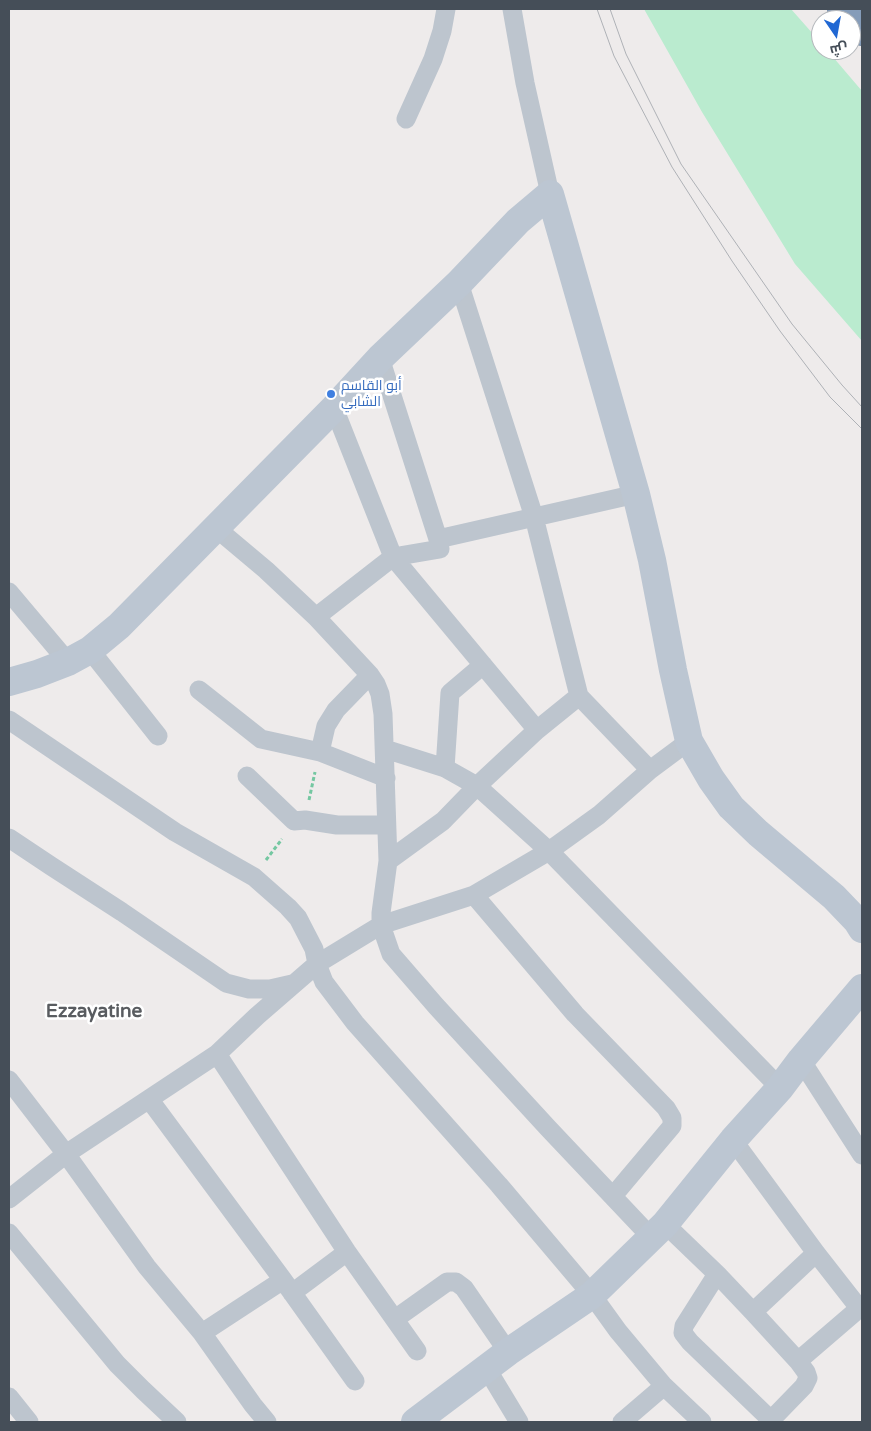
<!DOCTYPE html>
<meta charset="utf-8">
<style>
body{margin:0}
#map{position:relative;width:871px;height:1431px;overflow:hidden;background:#eeebeb;font-family:"Varela Round",Cairo,sans-serif}
canvas{display:block}
.frame{position:absolute;inset:0;border:10px solid #454e58;pointer-events:none}
.north{position:absolute;left:811px;top:10px;width:50px;height:50px;box-sizing:border-box;background:#fff;border:1px solid #b5b8bc;border-radius:50%;rotate:168deg;font-size:14px;font-weight:700;line-height:20px;text-align:center;color:#454e58}
.north::after{content:'';display:block;margin:auto;width:18px;height:22px;background:#2168d3;clip-path:polygon(50% 0,100% 100%,50% 72%,0 100%)}
</style>
<div id="map">
<canvas width="871" height="1431"></canvas>
<div class="frame"></div>
<div class="north">ش</div>
</div>
<script>
const c = document.querySelector('canvas').getContext('2d');
c.lineJoin = 'round';
function paint(path, color) {
  c.fillStyle = color;
  c.fill(path, 'evenodd');
}
function poly(rows) {
  const path = new Path2D();
  for (const r of rows) {
    path.moveTo(r[0], r[1]);
    for (let i = 2; i < r.length; i += 2) path.lineTo(r[i], r[i + 1]);
  }
  return path;
}
function trace(path, color, width, dash) {
  c.strokeStyle = color;
  c.lineWidth = width;
  c.lineCap = dash ? 'butt' : 'round';
  c.setLineDash(dash || []);
  c.stroke(path);
}
function label(font, color, halo, rows, align = 'center') {
  c.font = font + ' "Varela Round",Cairo,sans-serif';
  c.lineWidth = 5;
  c.setLineDash([]);
  c.textBaseline = 'middle';
  c.strokeStyle = halo;
  c.fillStyle = color;
  for (const [text, x, y, turn = 0] of rows) {
    c.save();
    c.translate(x, y);
    c.rotate((+turn || 0) * Math.PI / 180);
    c.textAlign = isNaN(turn) ? turn : align;
    if (halo) c.strokeText(text, 0, 0);
    c.fillText(text, 0, 0);
    c.restore();
  }
}
const green = poly([
 [644,9,791,9,821,43,821,50,827,50,862,91,862,341,795,264,702,112]
]);
const path = poly([
 [309,800,315,772],
 [266,860,282,839]
]);
const street = poly([
 [512,9,525,83,550,194],
 [406,119,433,59,442,31,446,9],
 [459,283,534,517,579,696,650,770],
 [380,358,438,539],
 [334,408,393,557,537,730],
 [216,528,266,570,316,617,370,675,376,684,380,694,383,714,388,861,381,913,381,925,391,954,436,1006,548,1128,651,1237],
 [9,592,68,662],
 [316,617,393,557,440,549,438,539,636,494],
 [90,650,158,736],
 [199,690,261,739,320,752,386,778],
 [9,720,175,832,254,877,288,907,298,918,314,949,317,964,324,982,355,1023,499,1185,592,1295,618,1331,664,1386,702,1422],
 [385,749,445,768,477,786,549,851,780,1088],
 [320,752,326,726,336,710,370,675],
 [445,768,450,693,483,665],
 [247,776,294,821,305,820,337,825,386,825],
 [9,838,51,866,122,912,226,983,249,989,270,989,292,984],
 [388,861,443,821,477,786,537,730,579,696],
 [474,895,575,1014,666,1108,672,1118,672,1126,613,1196],
 [217,1054,347,1252,417,1351],
 [801,1060,862,1155],
 [9,1080,66,1154,147,1267,202,1333,253,1405,267,1422],
 [149,1099,283,1280,355,1381],
 [733,1140,816,1253,859,1308],
 [9,1199,66,1154,217,1054,257,1016,317,964,381,925,474,895,549,851,599,815,650,770,689,741],
 [665,1224,717,1274,753,1312,798,1361,806,1372,808,1378,804,1386,771,1420],
 [9,1233,117,1364,143,1390,177,1422],
 [717,1274,684,1326,683,1333,690,1342,773,1422],
 [292,1293,347,1252],
 [753,1312,816,1253],
 [395,1319,447,1282,456,1282,464,1288,508,1352],
 [202,1333,283,1280],
 [798,1361,862,1306],
 [487,1369,519,1422],
 [9,1397,29,1422],
 [622,1422,664,1386]
]);
const secondary = poly([
 [9,682,37,674,68,662,90,650,119,626,334,408,380,358,459,283,518,221,550,194,636,494,652,560,673,670,689,741,711,779,731,807,758,833,834,897,857,921,862,929],
 [415,1422,508,1352,592,1295,665,1224,733,1140,780,1088,801,1060,862,988]
]);
const highway = poly([
 [842,9,862,31]
]);
const tram = poly([
 [597,9,614,56,672,167,732,261,780,331,830,397,862,429],
 [610,9,626,54,681,164,792,324,842,385,862,407]
]);
const markers = [
 [331,394,5,"#3f7fe0"]
];
const shopNames = [
 ["أبو القاسم",341,386],
 ["الشابي",341,402]
];
const districtNames = [
 ["Ezzayatine",94,1012]
];
paint(green, '#baebcf');
trace(highway, '#7087a4', 30);
trace(path, '#74c7a1', 3, [4, 2.5]);
trace(street, '#bdc5ce', 19);
trace(secondary, '#bcc6d2', 28);
trace(highway, '#859cb9', 28);
trace(tram, '#aeb1b6', 1);
for (const [x, y, r, color] of markers) {
  const dot = new Path2D();
  dot.arc(x, y, r, 0, 2 * Math.PI);
  c.fillStyle = color;
  c.fill(dot);
  trace(dot, '#fff', 2);
}
label('14px', '#366cbe', '#fff', shopNames, 'left');
label('bold 19px', '#595c60', '#fff', districtNames);
</script>
